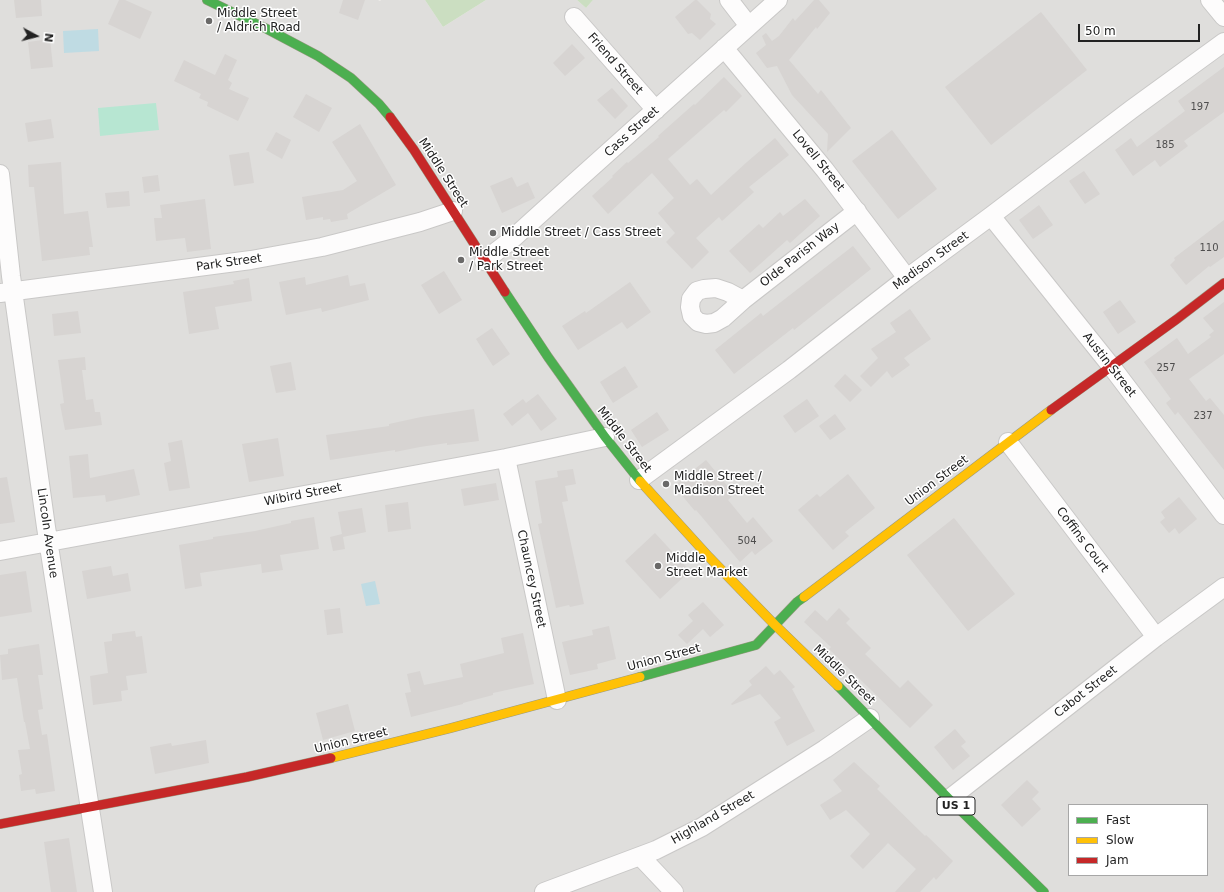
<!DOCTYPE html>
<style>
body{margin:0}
#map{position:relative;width:1224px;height:892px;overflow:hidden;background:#f0eeeb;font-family:"DejaVu Sans",sans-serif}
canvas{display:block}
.legend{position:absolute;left:1068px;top:804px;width:140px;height:72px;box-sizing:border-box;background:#fff;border:1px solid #a7a7a7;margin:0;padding:5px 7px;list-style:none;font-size:12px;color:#222}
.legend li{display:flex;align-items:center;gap:8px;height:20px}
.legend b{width:20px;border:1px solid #a7a7a7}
.north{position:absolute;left:16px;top:16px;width:40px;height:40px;-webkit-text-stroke:3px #fff;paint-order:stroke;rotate:97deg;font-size:11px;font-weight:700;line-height:16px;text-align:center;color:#222}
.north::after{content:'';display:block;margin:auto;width:14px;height:18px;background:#222;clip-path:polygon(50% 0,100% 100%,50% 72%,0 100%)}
.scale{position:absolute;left:1078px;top:24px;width:122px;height:18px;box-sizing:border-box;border:2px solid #222;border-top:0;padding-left:5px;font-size:12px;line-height:14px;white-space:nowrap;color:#222;-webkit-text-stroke:3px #fff;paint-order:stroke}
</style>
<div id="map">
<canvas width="1224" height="892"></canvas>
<ul class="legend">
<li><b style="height:5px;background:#4caf50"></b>Fast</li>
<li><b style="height:5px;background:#ffc107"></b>Slow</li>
<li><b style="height:5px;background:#c62828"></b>Jam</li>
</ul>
<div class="north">N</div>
<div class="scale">50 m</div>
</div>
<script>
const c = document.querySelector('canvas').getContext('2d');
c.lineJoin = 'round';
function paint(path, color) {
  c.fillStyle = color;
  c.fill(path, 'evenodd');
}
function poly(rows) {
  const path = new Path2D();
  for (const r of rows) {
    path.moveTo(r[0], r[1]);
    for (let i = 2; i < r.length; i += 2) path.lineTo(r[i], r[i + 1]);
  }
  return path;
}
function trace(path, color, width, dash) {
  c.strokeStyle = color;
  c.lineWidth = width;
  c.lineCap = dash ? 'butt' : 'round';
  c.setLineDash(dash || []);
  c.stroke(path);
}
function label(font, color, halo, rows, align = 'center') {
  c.font = font + ' "DejaVu Sans",sans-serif';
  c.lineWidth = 3;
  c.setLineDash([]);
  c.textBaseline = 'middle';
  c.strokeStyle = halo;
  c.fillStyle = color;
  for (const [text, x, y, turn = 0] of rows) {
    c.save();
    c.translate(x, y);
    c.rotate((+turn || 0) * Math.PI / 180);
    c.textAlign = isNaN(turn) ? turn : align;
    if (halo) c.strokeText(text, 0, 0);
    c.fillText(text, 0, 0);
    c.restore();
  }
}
const residential = poly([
 [0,0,378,0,380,1,381,0,425,0,443,27,486,0,577,0,586,8,593,0,1224,0,1224,892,0,892],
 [1069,805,1207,805,1207,875,1069,875]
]);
const forest = poly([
 [425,0,486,0,443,27],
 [577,0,593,0,586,8]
]);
const pitch = poly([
 [156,103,159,130,100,136,98,108]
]);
const water = poly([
 [98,29,99,51,64,53,63,31],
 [375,581,380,604,366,606,361,584]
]);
const building = poly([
 [14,0,41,0,42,16,16,18],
 [119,0,125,0,152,12,140,39,108,24],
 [343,0,365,0,358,20,339,13],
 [695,0,697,0,711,14,710,19,716,24,700,40,692,33,688,34,675,17],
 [814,0,819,0,830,13,817,29,816,27,789,60,818,94,821,90,851,128,827,152,828,134,792,95,777,66,767,68,756,53,766,45,762,36,766,33,772,41,779,36,793,18,795,21],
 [1041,12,1087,70,991,145,945,87],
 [50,39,53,67,31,69,28,42],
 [572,44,585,58,565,76,553,63],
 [225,54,237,60,228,80,232,83,229,89,249,98,238,121,207,106,208,102,199,98,201,94,174,81,184,60,215,75],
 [1224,67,1224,112,1184,141,1188,146,1160,167,1155,160,1133,176,1115,150,1131,138,1137,147,1185,111,1178,101],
 [724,77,742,96,726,112,724,110,668,159,690,185,697,179,711,195,747,162,775,138,789,155,749,187,754,192,722,221,719,217,696,238,709,252,692,269,666,242,675,233,658,213,674,198,652,173,608,214,592,196,613,177,612,176,627,162,628,163,659,137,658,136,694,104,695,105],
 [612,88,628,106,615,119,597,100],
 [306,94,332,108,319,132,293,117],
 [51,119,54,138,28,142,25,123],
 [360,124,396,185,347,214,348,219,331,222,330,219,323,220,323,217,306,220,302,197,343,190,357,181,332,142],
 [892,130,937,189,898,219,852,161],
 [276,132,291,140,282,159,266,150],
 [249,152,254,183,234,186,229,155],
 [61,162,64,214,88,211,93,247,89,247,90,255,42,261,34,187,29,187,28,165],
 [1084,171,1100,194,1085,204,1069,181],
 [158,175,160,191,144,193,142,177],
 [512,177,517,187,528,182,535,198,502,213,490,186],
 [129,191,130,206,107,208,105,193],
 [205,199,211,249,187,252,185,238,156,241,154,218,162,218,160,205],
 [805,199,820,216,790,243,787,240,750,273,729,251,759,224,763,228,780,212,783,216],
 [1039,205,1053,225,1033,239,1019,220],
 [1224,220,1224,257,1210,267,1209,266,1186,285,1170,265,1175,260,1174,258],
 [853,246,871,269,794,330,793,328,734,374,715,350,761,313,763,316],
 [444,271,462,300,439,314,421,285],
 [348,275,350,286,365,283,369,300,322,312,321,308,286,315,279,282,305,277,306,285],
 [249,278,252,301,215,307,219,329,189,334,183,292,234,284,233,281],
 [630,282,651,312,627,329,622,322,578,350,562,326,585,311,586,313],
 [1120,300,1136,322,1118,334,1103,312],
 [1224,302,1224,354,1189,379,1206,401,1210,398,1224,415,1224,470,1178,412,1175,415,1166,403,1171,399,1144,362,1177,338,1188,354,1211,337,1209,335,1214,331,1203,318],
 [910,309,931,339,904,358,910,365,892,378,887,371,871,387,860,376,878,358,871,349,896,332,890,323],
 [78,311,81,333,54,336,52,314],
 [492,328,510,354,493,366,476,339],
 [85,357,86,370,82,370,86,400,93,399,95,412,100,412,102,425,65,430,60,404,64,403,58,360],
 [291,362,296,390,276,393,270,366],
 [625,366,638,387,613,403,600,382],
 [845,374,862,390,850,402,834,386],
 [538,394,557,419,541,431,528,413,512,426,503,414,523,399,526,403],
 [807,399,819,416,795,433,783,416],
 [474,409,479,441,447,445,447,443,420,447,395,452,395,450,330,460,326,435,389,426,389,424,421,417],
 [657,412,669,430,642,447,631,430],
 [835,414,846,429,830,440,819,426],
 [278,438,284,476,249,482,242,444],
 [182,440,190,488,169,491,164,463,171,461,168,443],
 [88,454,90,478,134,469,140,495,106,502,105,495,73,498,69,456],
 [706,460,734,494,728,500,747,523,753,517,773,541,755,555,752,551,740,562,696,510,695,511,674,486],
 [573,469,576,484,565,486,568,501,562,502,584,604,570,607,569,605,556,608,538,524,542,523,535,481,558,477,557,471],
 [848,474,875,508,845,532,849,536,833,550,798,510,817,494,820,497],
 [7,477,15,522,0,524,0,478],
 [496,483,499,500,464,506,461,489],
 [1179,497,1197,519,1179,534,1175,528,1169,533,1160,522,1165,518,1161,512],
 [408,502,411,529,388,532,385,505],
 [362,508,366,532,343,537,345,549,333,551,330,537,342,534,338,512],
 [314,517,319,549,280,555,283,570,262,573,261,564,200,573,202,586,185,589,179,545,213,539,213,537,255,531,291,523,291,521],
 [954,518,1015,594,968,631,907,555],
 [655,533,690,571,660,599,625,561],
 [111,566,113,576,128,573,131,591,87,599,82,571],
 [26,571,32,612,0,617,0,575],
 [703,602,724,625,710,637,703,629,687,644,678,635,693,621,688,615],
 [340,608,343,633,327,635,324,610],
 [839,608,850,619,846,623,871,648,865,654,900,688,908,680,933,705,910,728,829,649,831,647,804,622,815,610,827,621],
 [609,626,616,659,597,664,598,669,570,675,562,642,593,635,592,630],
 [135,631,136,637,142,636,147,673,126,676,128,690,121,691,122,701,93,705,90,676,108,673,104,642,112,641,112,634],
 [523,633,534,684,493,693,493,695,463,703,463,704,411,717,405,693,411,692,407,674,420,671,424,685,463,677,460,664,504,653,501,638],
 [39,644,43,675,38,675,43,709,38,710,42,735,47,734,55,791,36,794,35,789,21,791,19,775,22,774,18,750,30,749,25,722,24,722,17,678,2,680,0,655,8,654,8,649],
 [766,666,774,675,780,670,795,687,792,689,815,731,787,746,774,722,781,718,760,694,732,705,731,704,752,685,749,681],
 [348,704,355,731,323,740,316,713],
 [955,729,966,742,961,746,970,756,953,770,934,747],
 [206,740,209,763,155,774,150,747,171,743,172,746],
 [854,762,880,786,877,789,925,836,926,835,953,861,936,880,934,877,920,892,895,892,916,869,888,843,863,869,850,856,870,834,846,810,830,820,820,805,842,791,833,780],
 [1027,780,1039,792,1032,799,1041,809,1022,827,1001,805],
 [69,838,77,892,51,892,44,842]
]);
const street = poly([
 [729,0,749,26],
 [1210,0,1224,17],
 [574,17,656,110],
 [724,48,825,170,907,278],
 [0,174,11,276,46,527,103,892],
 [991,216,1111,366,1224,515],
 [484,261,510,241,574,183,778,0],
 [0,293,251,260,322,247,420,222,453,211],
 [743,300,723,318,714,323,706,324,698,322,692,316,690,307,691,299,697,291,704,289,716,288,728,292,743,300,857,211],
 [1008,442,1156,637],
 [506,458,557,700],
 [639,480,789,370,907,278,991,216,1132,109,1224,42],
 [0,551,506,458,605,437],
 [949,799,1156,637,1224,587],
 [640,856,674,892],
 [544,892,656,850,702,827,825,749,870,718]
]);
const fast = poly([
 [207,0,267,29,318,56,351,78,379,104,390,117],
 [505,292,548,357,605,437,640,481],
 [640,677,756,645,797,602,804,597],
 [838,686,949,799,1044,892]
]);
const slow = poly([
 [640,481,709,557,775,625,838,686],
 [804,597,1051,410],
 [331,758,451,728,640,677]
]);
const jam = poly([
 [390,117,414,150,505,292],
 [1051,410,1177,319,1224,283],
 [0,824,247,777,331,758]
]);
const markers = [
 [209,21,4,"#6a6968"],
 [493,233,4,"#6a6968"],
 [461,260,4,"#6a6968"],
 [666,484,4,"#6a6968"],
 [658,566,4,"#6a6968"]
];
const numberNames = [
 ["197",1200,107],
 ["185",1165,145],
 ["110",1209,248],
 ["257",1166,368],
 ["237",1203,416],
 ["504",747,541]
];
const shields = [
 [956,806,38]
];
const shieldNames = [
 ["US 1",956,806]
];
const poiNames = [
 ["Middle Street",217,14],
 ["/ Aldrich Road",217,28],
 ["Middle Street / Cass Street",501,233],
 ["Middle Street",469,253],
 ["/ Park Street",469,267],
 ["Middle Street /",674,477],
 ["Madison Street",674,491],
 ["Middle",666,559],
 ["Street Market",666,573]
];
const streetNames = [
 ["Friend Street",615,64,49],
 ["Cass Street",632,132,-42],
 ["Lovell Street",818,161,51],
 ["Middle Street",443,173,57],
 ["Olde Parish Way",800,255,-38],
 ["Madison Street",931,261,-36],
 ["Park Street",229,263,-8],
 ["Austin Street",1109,365,52],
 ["Middle Street",624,440,52],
 ["Union Street",937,481,-37],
 ["Wibird Street",303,495,-11],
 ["Lincoln Avenue",47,533,82],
 ["Coffins Court",1082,540,53],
 ["Chauncey Street",531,579,78],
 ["Union Street",664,658,-15],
 ["Middle Street",844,675,44],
 ["Cabot Street",1086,692,-38],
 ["Union Street",351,741,-14],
 ["Highland Street",713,818,-30]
];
paint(residential, '#dfdedc');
paint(forest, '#cbdec1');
paint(pitch, '#b7e6d2');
paint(water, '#bfdbe3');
paint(building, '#d7d4d2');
trace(street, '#c9c8c7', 20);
trace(fast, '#999a82', 10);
trace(slow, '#999a82', 10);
trace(jam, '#999a82', 10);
trace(street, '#fdfcfc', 18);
trace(fast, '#4caf50', 9);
trace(slow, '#ffc107', 9);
trace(jam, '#c62828', 9);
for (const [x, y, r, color] of markers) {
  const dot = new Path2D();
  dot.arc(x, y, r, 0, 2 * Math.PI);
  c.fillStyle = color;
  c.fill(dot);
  trace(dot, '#fff', 1.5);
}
label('10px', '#4f4e4e', null, numberNames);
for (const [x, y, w] of shields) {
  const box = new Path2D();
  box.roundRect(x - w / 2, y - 9, w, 18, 3);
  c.fillStyle = '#fff';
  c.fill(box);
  trace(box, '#222', 1);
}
label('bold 11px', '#222', null, shieldNames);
label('12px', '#222', '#fff', poiNames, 'left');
label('12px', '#222', '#fff', streetNames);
</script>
